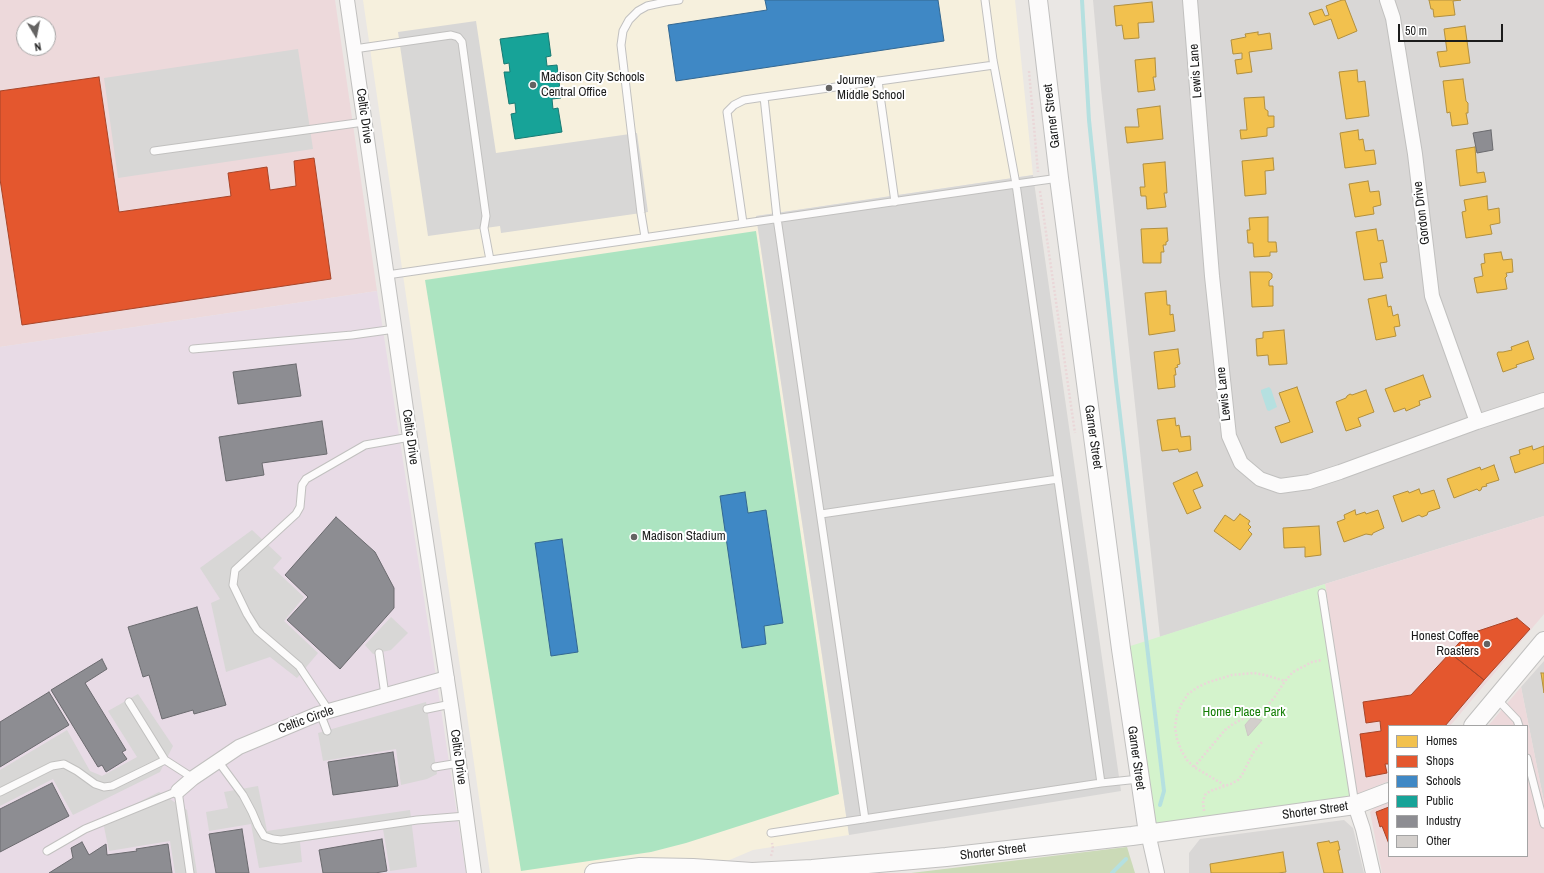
<!DOCTYPE html>
<style>
body{margin:0}
#map{position:relative;width:1544px;height:873px;overflow:hidden;background:#eae7e4;font-family:"Archivo Narrow",sans-serif}
canvas{display:block}
.legend{position:absolute;left:1388px;top:725px;width:140px;height:132px;box-sizing:border-box;background:#fff;border:1px solid #a4a4a4;margin:0;padding:5px 7px;list-style:none;font-size:12px;color:#1c1c1c}
.legend li{display:flex;align-items:center;gap:8px;height:20px}
.legend b{width:20px;border:1px solid #a4a4a4}
.north{position:absolute;left:16px;top:16px;width:40px;height:40px;box-sizing:border-box;background:#fff;border:1px solid #a4a4a4;border-radius:50%;rotate:170deg;font-size:11px;font-weight:700;line-height:16px;text-align:center;color:#1c1c1c}
.north::after{content:'';display:block;margin:auto;width:14px;height:18px;background:#646362;clip-path:polygon(50% 0,100% 100%,50% 72%,0 100%)}
.scale{position:absolute;left:1398px;top:24px;width:105px;height:18px;box-sizing:border-box;border:2px solid #1c1c1c;border-top:0;padding-left:5px;font-size:12px;line-height:14px;white-space:nowrap;color:#1c1c1c;-webkit-text-stroke:3px #fff;paint-order:stroke}
</style>
<div id="map">
<canvas width="1544" height="873"></canvas>
<ul class="legend">
<li><b style="height:11px;background:#f2c14e"></b>Homes</li>
<li><b style="height:11px;background:#e4572e"></b>Shops</li>
<li><b style="height:11px;background:#3f88c5"></b>Schools</li>
<li><b style="height:11px;background:#17a398"></b>Public</li>
<li><b style="height:11px;background:#8d8d92"></b>Industry</li>
<li><b style="height:11px;background:#d3cfcc"></b>Other</li>
</ul>
<div class="north">N</div>
<div class="scale">50 m</div>
</div>
<script>
const c = document.querySelector('canvas').getContext('2d');
c.lineJoin = 'round';
function paint(path, color) {
  c.fillStyle = color;
  c.fill(path, 'evenodd');
}
function poly(rows) {
  const path = new Path2D();
  for (const r of rows) {
    path.moveTo(r[0], r[1]);
    for (let i = 2; i < r.length; i += 2) path.lineTo(r[i], r[i + 1]);
  }
  return path;
}
function trace(path, color, width, dash) {
  c.strokeStyle = color;
  c.lineWidth = width;
  c.lineCap = dash ? 'butt' : 'round';
  c.setLineDash(dash || []);
  c.stroke(path);
}
function label(font, color, halo, rows, align = 'center') {
  c.font = font + ' "Archivo Narrow",sans-serif';
  c.lineWidth = 4;
  c.setLineDash([]);
  c.textBaseline = 'middle';
  c.strokeStyle = halo;
  c.fillStyle = color;
  for (const [text, x, y, turn = 0] of rows) {
    c.save();
    c.translate(x, y);
    c.rotate((+turn || 0) * Math.PI / 180);
    c.textAlign = isNaN(turn) ? turn : align;
    if (halo) c.strokeText(text, 0, 0);
    c.fillText(text, 0, 0);
    c.restore();
  }
}
const residential = poly([
 [1093,0,1544,0,1544,516,1325,584,1160,637,1101,89],
 [1544,661,1544,802,1521,687],
 [1344,820,1353,828,1364,873,1343,873,1338,850,1340,850,1338,841,1330,843,1329,841,1317,844,1324,873,1278,873,1286,872,1283,852,1210,864,1211,873,1189,873,1189,853,1200,839]
]);
const commercial = poly([
 [0,0,335,0,377,291,0,347],
 [24,24,48,24,48,48,24,48],
 [1544,516,1544,614,1450,726,1389,726,1389,781,1355,795,1325,584],
 [1521,687,1544,802,1544,873,1382,873,1370,812,1378,804,1389,800,1389,856,1527,856,1527,726,1488,726]
]);
const industrial = poly([
 [377,291,466,873,0,873,0,347]
]);
const education = poly([
 [363,0,1015,0,1033,175,756,216,849,835,753,850,699,873,490,873]
]);
const religious = poly([
 [476,21,496,153,637,133,648,212,501,233,500,226,428,236,398,32],
 [298,49,313,149,118,178,104,78],
 [1033,175,1121,791,849,835,756,216],
 [252,530,282,558,273,568,304,597,284,621,318,653,297,678,270,657,226,672,211,603,220,599,200,568],
 [391,617,408,633,391,650,373,654,365,645],
 [138,694,173,746,160,772,73,815,53,779,0,806,0,770,67,730,90,771,102,776,137,757,108,711],
 [426,702,437,774,427,779,401,785,396,749,323,761,318,733],
 [258,786,267,831,410,810,417,867,390,871,383,829,300,842,302,862,259,868,251,824,209,831,206,812,228,808,224,792],
 [159,792,187,810,197,873,175,873,170,841,109,851,102,817,127,808]
]);
const forest = poly([
 [1127,847,1135,873,911,873]
]);
const park = poly([
 [1325,584,1355,795,1157,826,1146,825,1121,649]
]);
const pitch = poly([
 [756,231,839,794,686,843,651,852,521,871,425,280]
]);
const water = poly([
 [1269,387,1271,389,1277,407,1269,411,1267,410,1261,392,1261,390]
]);
const homes = poly([
 [1342,0,1345,0,1357,31,1338,39,1331,19,1314,25,1309,13,1322,9,1325,16,1329,15,1326,6,1342,0],
 [1429,0,1461,0,1453,1,1455,15,1434,17,1433,9,1431,9,1429,0],
 [1152,2,1154,22,1138,23,1139,38,1124,39,1122,25,1116,26,1114,6,1152,2],
 [1465,26,1470,63,1440,67,1437,52,1447,51,1444,29,1465,26],
 [1258,32,1258,35,1270,33,1272,49,1249,52,1252,72,1237,74,1235,60,1242,59,1242,53,1233,54,1231,40,1246,37,1245,34,1258,32],
 [1155,58,1156,77,1153,77,1155,90,1138,92,1135,60,1155,58],
 [1357,70,1358,82,1365,81,1369,116,1346,119,1339,72,1357,70],
 [1463,79,1466,101,1468,103,1468,113,1466,113,1468,124,1452,126,1450,112,1447,113,1443,81,1463,79],
 [1264,97,1265,109,1268,111,1268,116,1274,116,1274,127,1267,128,1267,136,1241,139,1240,130,1247,130,1244,98,1264,97],
 [1160,106,1163,139,1127,143,1125,127,1139,127,1137,109,1160,106],
 [1358,130,1359,140,1363,139,1365,151,1374,150,1376,164,1345,168,1340,133,1358,130],
 [1475,147,1477,173,1484,172,1486,182,1460,186,1456,150,1475,147],
 [1273,158,1274,170,1265,171,1266,194,1245,196,1242,161,1273,158],
 [1165,162,1167,193,1164,193,1166,207,1147,209,1146,196,1141,196,1140,187,1145,187,1143,164,1165,162],
 [1368,181,1370,192,1379,191,1381,205,1373,207,1374,214,1355,217,1349,184,1368,181],
 [1487,196,1488,210,1499,208,1500,223,1490,225,1492,234,1466,238,1462,212,1466,211,1464,200,1487,196],
 [1268,217,1268,242,1276,242,1277,252,1270,252,1270,256,1254,257,1253,243,1248,243,1247,230,1250,230,1249,218,1268,217],
 [1167,228,1168,241,1166,242,1166,245,1163,245,1164,252,1161,252,1161,263,1143,263,1141,229,1167,228],
 [1376,229,1378,241,1383,240,1387,262,1380,263,1383,278,1364,280,1356,232,1376,229],
 [1501,252,1503,260,1512,259,1513,272,1506,273,1507,276,1505,278,1507,289,1477,293,1474,278,1483,276,1481,264,1485,263,1484,254,1501,252],
 [1250,272,1269,272,1272,274,1272,278,1269,281,1269,286,1273,286,1273,306,1252,307,1250,272],
 [1166,291,1167,305,1170,305,1170,315,1173,314,1175,331,1149,335,1145,293,1166,291],
 [1386,295,1388,307,1391,306,1393,316,1398,314,1400,326,1394,327,1396,336,1376,340,1368,299,1386,295],
 [1284,330,1287,364,1269,365,1268,355,1257,356,1256,339,1263,338,1263,332,1284,330],
 [1528,341,1534,359,1516,365,1517,367,1503,372,1497,354,1498,352,1503,352,1512,350,1511,347,1528,341],
 [1178,349,1180,364,1177,365,1178,367,1175,368,1176,375,1174,375,1175,387,1158,389,1154,352,1178,349],
 [1423,375,1431,397,1419,401,1420,405,1406,411,1405,408,1394,412,1385,389,1423,375],
 [1297,387,1313,432,1281,443,1275,427,1290,422,1279,393,1297,387],
 [1366,390,1374,412,1358,418,1361,426,1346,431,1336,402,1346,398,1347,396,1350,394,1352,395,1366,390],
 [1175,418,1176,426,1179,425,1181,437,1190,436,1191,450,1179,452,1178,449,1162,451,1157,420,1175,418],
 [1532,446,1533,450,1544,446,1544,463,1515,473,1510,457,1520,454,1519,450,1532,446],
 [1494,465,1499,480,1486,484,1487,486,1482,487,1481,490,1479,491,1477,489,1454,498,1447,479,1480,467,1481,470,1494,465],
 [1197,472,1203,486,1193,490,1201,508,1187,514,1173,483,1197,472],
 [1419,489,1421,494,1434,490,1440,508,1428,512,1427,515,1422,517,1419,515,1402,522,1393,496,1408,491,1409,493,1419,489],
 [1355,510,1356,515,1365,512,1366,514,1378,510,1384,528,1373,533,1372,535,1366,534,1344,542,1337,522,1345,519,1344,515,1355,510],
 [1240,514,1250,521,1248,524,1251,527,1248,530,1252,534,1240,550,1214,531,1225,515,1234,521,1240,514],
 [1319,526,1321,555,1305,557,1305,547,1284,548,1283,528,1319,526],
 [1541,673,1544,673,1544,693,1541,673],
 [1329,841,1330,843,1338,841,1340,850,1338,850,1343,873,1324,873,1317,843,1329,841],
 [1283,852,1286,872,1278,873,1211,873,1210,864,1283,852]
]);
const shops = poly([
 [99,77,119,212,231,196,228,173,267,167,270,190,296,186,294,161,314,158,331,279,22,325,0,179,0,91,99,77],
 [1517,618,1530,629,1484,680,1450,653,1466,635,1517,618],
 [1450,653,1484,680,1445,726,1389,726,1389,764,1385,764,1387,773,1366,777,1360,734,1381,731,1380,721,1366,723,1363,702,1411,695,1450,653],
 [1389,807,1389,844,1382,826,1380,827,1376,812,1389,807]
]);
const schools = poly([
 [765,0,938,0,944,41,676,81,668,25,767,10,765,0],
 [745,492,748,513,766,510,783,623,764,626,766,644,742,648,720,496,745,492],
 [562,539,578,652,551,656,535,543,562,539]
]);
const public = poly([
 [548,33,551,56,546,57,547,66,557,65,561,98,552,99,553,109,558,108,562,132,515,139,511,114,516,113,515,103,509,104,504,72,510,72,509,63,504,64,500,39,548,33]
]);
const industry = poly([
 [1491,130,1493,150,1477,153,1473,133,1491,130],
 [296,364,301,396,238,404,233,372,296,364],
 [322,421,327,454,262,463,264,475,226,481,219,437,322,421],
 [336,517,375,552,394,588,394,608,340,669,287,620,308,597,285,575,336,517],
 [197,607,226,705,194,714,193,710,162,719,149,675,143,677,128,627,197,607],
 [102,659,107,669,85,683,126,750,122,752,127,759,106,772,102,765,98,767,51,690,102,659],
 [49,692,69,725,0,767,0,722,49,692],
 [393,752,398,786,333,795,328,762,393,752],
 [52,783,69,816,0,852,0,809,52,783],
 [242,829,249,873,216,873,209,834,242,829],
 [382,839,387,871,375,873,323,873,319,850,382,839],
 [82,842,89,855,106,844,107,855,137,851,136,849,168,844,172,873,49,873,73,858,71,848,82,842]
]);
const stream = poly([
 [1082,0,1089,120,1116,381,1164,791,1160,805],
 [1112,873,1126,859]
]);
const building = poly([
 [1251,718,1262,720,1248,736,1245,725,1251,718]
]);
const path = poly([
 [1029,71,1038,172],
 [1040,191,1075,433],
 [1194,767,1225,730,1233,724,1266,707,1274,698,1285,681,1293,672,1312,662,1322,660],
 [1224,786,1221,783,1194,767,1187,760,1181,750,1177,739,1175,727,1177,714,1182,703,1188,694,1198,687,1209,682,1232,675,1254,673,1265,675,1285,681],
 [1204,811,1203,802,1205,795,1210,791,1231,784,1238,780,1242,775,1253,753,1262,742],
 [771,856,773,849,772,843]
]);
const service = poly([
 [665,0,665,2,679,0],
 [985,0,993,60,1016,184,1059,178],
 [354,49,444,36,451,35,458,37,462,42,486,216,484,228,490,260],
 [878,81,895,202],
 [764,97,777,218,865,819],
 [154,151,364,122],
 [743,223,727,112,734,105,744,100,764,97,994,65],
 [645,237,641,213,621,45,623,31,629,20,638,11,647,6,665,2],
 [387,275,1016,184,1101,783,771,833],
 [193,349,352,335,395,329],
 [821,514,1058,479],
 [1322,593,1355,805],
 [379,653,385,695],
 [1497,699,1517,720,1519,726],
 [129,702,165,760,193,778],
 [427,709,451,704],
 [329,711,299,666,257,630,247,614,233,585,235,570,296,514,300,507,302,485,306,479,365,445,410,437],
 [320,713,327,731],
 [1527,758,1544,824],
 [218,761,243,795,252,812,258,826,264,836,273,839,281,840,417,820,466,816],
 [435,767,459,763],
 [1101,783,1139,779],
 [0,792,52,766,64,764,77,771,95,784,104,787,112,786,165,760],
 [47,851,85,829,178,791,190,873]
]);
const minor = poly([
 [347,0,410,437,452,712,474,873],
 [1190,0,1212,276,1229,436,1241,463,1260,479,1280,486,1309,482,1340,472,1477,422,1544,400],
 [1387,0,1393,18,1415,154,1432,296,1477,422],
 [178,791,193,778,239,747,318,714,447,678],
 [1355,805,1363,829,1373,873],
 [1148,833,1157,873]
]);
const tertiary = poly([
 [1038,0,1059,178,1121,649,1148,833],
 [1473,726,1544,641],
 [594,873,640,867,693,868,752,872,812,869,946,857,1132,836,1355,805,1389,792]
]);
const markers = [
 [533,85,4,"#646362"],
 [829,88,4,"#646362"],
 [634,537,4,"#646362"],
 [1487,644,4,"#646362"]
];
const streetNames = [
 ["Lewis Lane",1196,71,-94],
 ["Celtic Drive",364,116,82],
 ["Garner Street",1052,116,-97],
 ["Gordon Drive",1422,213,-97],
 ["Lewis Lane",1224,394,-96],
 ["Celtic Drive",410,437,82],
 ["Garner Street",1093,437,82],
 ["Celtic Circle",306,720,-20],
 ["Celtic Drive",458,757,82],
 ["Garner Street",1136,758,82],
 ["Shorter Street",1315,811,-8],
 ["Shorter Street",993,852,-7]
];
const poiNames = [
 ["Madison City Schools",541,78],
 ["Central Office",541,93],
 ["Journey",837,81],
 ["Middle School",837,96],
 ["Madison Stadium",642,537],
 ["Honest Coffee",1479,637,"right"],
 ["Roasters",1479,652,"right"]
];
const parkNames = [
 ["Home Place Park",1244,713]
];
paint(residential, '#d9d7d6');
paint(commercial, '#edd9db');
paint(industrial, '#e8dbe6');
paint(education, '#f6f0dd');
paint(religious, '#d8d7d6');
paint(forest, '#cbdab7');
paint(park, '#d4f3cc');
paint(pitch, '#ace4c1');
paint(water, '#b5e0e0');
paint(homes, '#f2c14e');
trace(homes, '#b2903f', 1);
paint(shops, '#e4572e');
trace(shops, '#a84529', 1);
paint(schools, '#3f88c5');
trace(schools, '#346892', 1);
paint(public, '#17a398');
trace(public, '#187a73', 1);
paint(industry, '#8d8d92');
trace(industry, '#6b6b6f', 1);
trace(stream, '#b5e0e0', 4);
paint(building, '#d3cfcc');
trace(building, '#cdc8c5', 1);
trace(service, '#c1c0bf', 9);
trace(minor, '#c1c0bf', 16);
trace(tertiary, '#c1c0bf', 20);
trace(path, '#ead7d8', 2.5, [2, 2]);
trace(service, '#fcfbfb', 7);
trace(minor, '#fcfbfb', 14);
trace(tertiary, '#fcfbfb', 18);
for (const [x, y, r, color] of markers) {
  const dot = new Path2D();
  dot.arc(x, y, r, 0, 2 * Math.PI);
  c.fillStyle = color;
  c.fill(dot);
  trace(dot, '#fff', 1.5);
}
label('13px', '#1c1c1c', '#fff', streetNames);
label('13px', '#1c1c1c', '#fff', poiNames, 'left');
label('13px', '#147e05', '#fff', parkNames);
</script>
